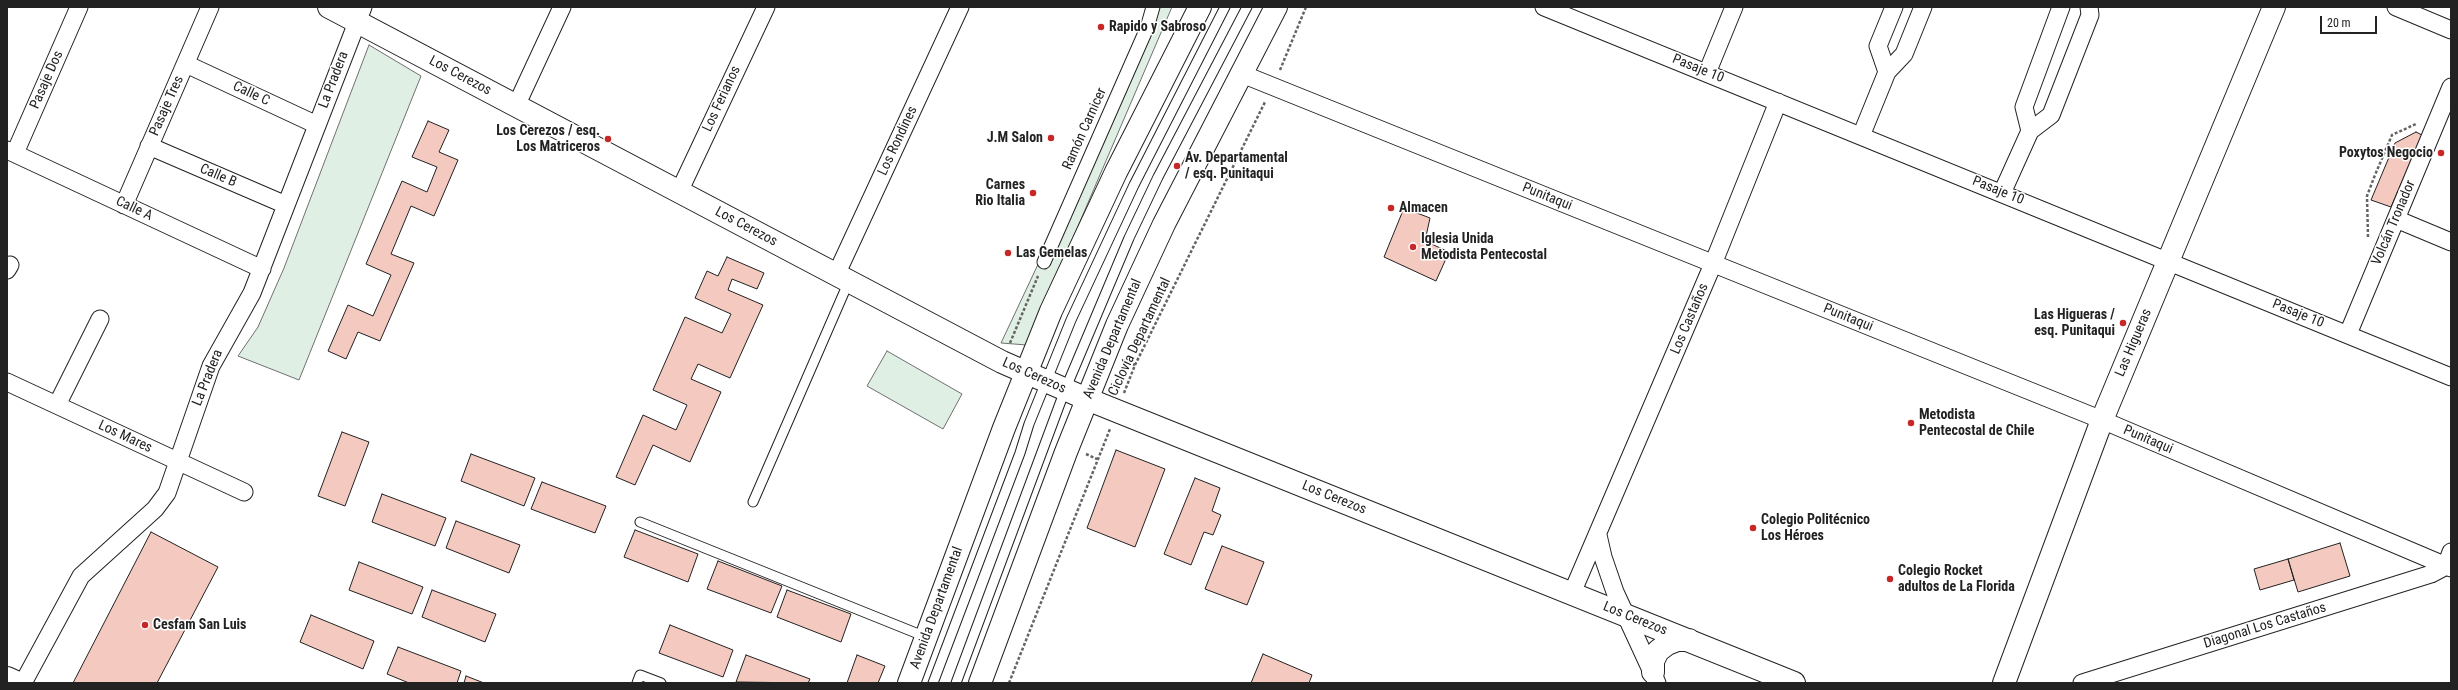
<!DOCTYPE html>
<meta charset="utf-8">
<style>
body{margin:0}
#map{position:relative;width:2458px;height:690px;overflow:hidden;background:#fff;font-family:"Roboto Condensed",sans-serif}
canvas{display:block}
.frame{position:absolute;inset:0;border:8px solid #222;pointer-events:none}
.scale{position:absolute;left:2320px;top:16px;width:57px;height:18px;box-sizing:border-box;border:2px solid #222;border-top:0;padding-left:5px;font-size:12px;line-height:14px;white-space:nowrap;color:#222;-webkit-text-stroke:3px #fff;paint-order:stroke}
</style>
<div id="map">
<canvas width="2458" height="690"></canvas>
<div class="frame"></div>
<div class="scale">20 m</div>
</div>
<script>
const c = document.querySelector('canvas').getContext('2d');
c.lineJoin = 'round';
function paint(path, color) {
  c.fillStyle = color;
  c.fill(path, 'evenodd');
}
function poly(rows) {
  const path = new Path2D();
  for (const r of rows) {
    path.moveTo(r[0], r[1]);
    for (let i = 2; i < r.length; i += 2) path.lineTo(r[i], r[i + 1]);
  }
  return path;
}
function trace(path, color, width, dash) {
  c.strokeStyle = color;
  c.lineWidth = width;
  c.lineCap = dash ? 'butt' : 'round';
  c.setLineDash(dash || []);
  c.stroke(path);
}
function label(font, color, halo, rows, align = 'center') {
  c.font = font + ' "Roboto Condensed",sans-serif';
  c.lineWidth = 3;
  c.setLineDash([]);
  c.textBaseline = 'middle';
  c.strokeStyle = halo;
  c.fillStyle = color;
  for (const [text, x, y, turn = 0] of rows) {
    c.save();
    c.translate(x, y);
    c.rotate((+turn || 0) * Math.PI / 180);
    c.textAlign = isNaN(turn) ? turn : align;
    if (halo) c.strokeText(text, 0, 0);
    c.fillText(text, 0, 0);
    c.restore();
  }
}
const green = poly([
 [1159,7,1172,7,1027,345,1001,343,1159,7],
 [369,45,421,76,299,380,238,356,258,327,284,268,369,45],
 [887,351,962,394,943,429,867,386,887,351]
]);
const building = poly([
 [428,121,449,130,439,152,458,160,434,216,411,206,391,254,414,263,380,341,358,332,346,359,328,351,348,305,373,316,391,275,366,264,402,181,427,192,437,167,412,157,428,121],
 [2416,132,2422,135,2391,207,2371,200,2395,143,2416,132],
 [1404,208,1430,218,1425,241,1449,252,1436,281,1384,257,1404,208],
 [727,257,764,273,757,289,732,279,728,290,763,305,730,378,698,364,691,379,721,392,690,462,653,445,635,485,616,477,643,415,676,430,687,405,653,390,685,317,722,333,731,314,695,298,707,271,718,276,727,257],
 [342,432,369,442,345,506,318,496,342,432],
 [1116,450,1165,469,1135,547,1087,528,1116,450],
 [471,454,535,478,524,506,461,481,471,454],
 [1195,478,1220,488,1212,511,1221,515,1213,535,1204,532,1191,565,1164,554,1195,478],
 [542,482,606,506,595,533,531,509,542,482],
 [382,494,446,518,435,546,372,522,382,494],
 [456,521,520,545,509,573,446,548,456,521],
 [635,530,698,554,688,582,624,557,635,530],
 [151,532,218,567,157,683,73,683,151,532],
 [2340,543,2350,576,2298,592,2288,559,2340,543],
 [1222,546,1264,562,1247,605,1205,589,1222,546],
 [2288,559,2294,580,2260,590,2254,569,2288,559],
 [718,561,782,586,771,613,707,589,718,561],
 [359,562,423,587,412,614,349,590,359,562],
 [432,590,496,614,485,642,422,617,432,590],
 [787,590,851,614,841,642,777,617,787,590],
 [311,615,374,641,363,669,300,642,311,615],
 [670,625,733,650,723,677,659,653,670,625],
 [398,647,461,671,457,683,409,683,387,674,398,647],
 [1263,654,1312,675,1309,683,1251,683,1263,654],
 [746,655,810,679,808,683,736,682,746,655],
 [857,655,885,666,878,683,847,683,857,655],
 [466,676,484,683,464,683,466,676]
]);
const path = poly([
 [1280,70,1306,7],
 [2368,237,2367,196,2375,175,2392,135,2416,124],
 [1010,343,1038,276],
 [1124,360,1135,365],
 [1124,393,1135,365,1265,102],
 [1086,454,1097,459],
 [1009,683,1110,429]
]);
const service = poly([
 [753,502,849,281],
 [640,522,926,637],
 [637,683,640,675,661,683],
 [933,683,1020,453,1029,424,1071,320,1134,185,1225,7],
 [956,683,1065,390,1129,238,1158,177,1247,7]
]);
const pedestrian = poly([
 [1044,262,1147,28,1153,7]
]);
const minor = poly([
 [1544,7,2451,377],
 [2396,7,2451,30],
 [186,64,317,125],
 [1887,72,1904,54,1923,7],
 [1707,73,1734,7],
 [1242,74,2102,420,2451,568],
 [516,106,562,7],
 [2030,131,2051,115,2090,15,2089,7],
 [1861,136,1887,72,1878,46,1894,7],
 [149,146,286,205],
 [7,150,262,269],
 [15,153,79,7],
 [679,192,766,7],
 [2002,193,2030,131,2024,107,2061,7],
 [124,205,210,7],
 [2396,219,2451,242],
 [7,270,10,265],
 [836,275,960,7],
 [2348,334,2451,87],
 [7,382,244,492],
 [57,405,100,319],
 [1598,535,1603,557,1615,592,1657,683],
 [1572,593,1713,264,1778,102],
 [23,683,81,576,155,509,167,493,211,366,252,293,363,7],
 [2082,683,2431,574,2446,566,2451,552]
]);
const tertiary = poly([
 [329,7,1002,362,1087,399,1794,683],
 [1653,672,1653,661,1658,651,1667,644,1677,640,1689,640],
 [7,678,18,683],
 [2004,683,2102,420,2274,7]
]);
const secondary = poly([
 [909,683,1004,428,1051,311,1116,172,1200,7],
 [980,683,1066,452,1117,325,1164,224,1276,7]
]);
const markers = [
 [1101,27,4,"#c62828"],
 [1051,138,4,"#c62828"],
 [608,139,4,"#c62828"],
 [2441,153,4,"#c62828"],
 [1177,166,4,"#c62828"],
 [1033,193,4,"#c62828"],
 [1391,208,4,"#c62828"],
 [1413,247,4,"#c62828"],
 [1008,253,4,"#c62828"],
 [2123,323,4,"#c62828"],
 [1911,423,4,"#c62828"],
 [1753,528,4,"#c62828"],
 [1890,579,4,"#c62828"],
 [145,625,4,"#c62828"]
];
const poiNames = [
 ["Rapido y Sabroso",1109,27],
 ["Los Cerezos / esq.",600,131,"right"],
 ["Los Matriceros",600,147,"right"],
 ["J.M Salon",1043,138,"right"],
 ["Poxytos Negocio",2433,153,"right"],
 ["Av. Departamental",1185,158],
 ["/ esq. Punitaqui",1185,174],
 ["Carnes",1025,185,"right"],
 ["Rio Italia",1025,201,"right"],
 ["Almacen",1399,208],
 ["Iglesia Unida",1421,239],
 ["Metodista Pentecostal",1421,255],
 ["Las Gemelas",1016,253],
 ["Las Higueras /",2115,315,"right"],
 ["esq. Punitaqui",2115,331,"right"],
 ["Metodista",1919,415],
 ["Pentecostal de Chile",1919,431],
 ["Colegio Politécnico",1761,520],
 ["Los Héroes",1761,536],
 ["Colegio Rocket",1898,571],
 ["adultos de La Florida",1898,587],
 ["Cesfam San Luis",153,625]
];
const streetNames = [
 ["Pasaje 10",1698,69,22],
 ["Los Cerezos",460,76,28],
 ["Pasaje Dos",47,80,-66],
 ["La Pradera",334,80,-69],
 ["Calle C",251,94,25],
 ["Los Ferianos",722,99,-65],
 ["Pasaje Tres",167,106,-66],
 ["Ramón Carnicer",1085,129,-66],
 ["Los Rondines",898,141,-65],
 ["Calle B",218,176,23],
 ["Pasaje 10",1998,191,22],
 ["Punitaqui",1547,197,22],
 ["Calle A",134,209,25],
 ["Volcán Tronador",2394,223,-67],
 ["Los Cerezos",746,227,28],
 ["Pasaje 10",2298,314,22],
 ["Punitaqui",1848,318,22],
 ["Los Castaños",1690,319,-67],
 ["Ciclovía Departamental",1140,337,-65],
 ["Avenida Departamental",1113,339,-67],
 ["Las Higueras",2134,343,-67],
 ["Los Cerezos",1034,376,24],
 ["La Pradera",208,378,-68],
 ["Los Mares",125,437,25],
 ["Punitaqui",2148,440,23],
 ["Los Cerezos",1334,498,22],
 ["Avenida Departamental",937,608,-70],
 ["Los Cerezos",1635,619,22],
 ["Diagonal Los Castaños",2265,626,-17]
];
paint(green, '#e0efe3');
trace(green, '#6f6f6f', 1);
paint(building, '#f3c9c0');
trace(building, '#222', 1);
trace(service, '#222', 11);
trace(pedestrian, '#222', 15);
trace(minor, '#222', 19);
trace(tertiary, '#222', 24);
trace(secondary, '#222', 24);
trace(path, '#646464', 2.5, [3, 2]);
trace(service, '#fff', 9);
trace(pedestrian, '#fff', 13);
trace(minor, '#fff', 17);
trace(tertiary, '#fff', 22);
trace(secondary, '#fff', 22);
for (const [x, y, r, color] of markers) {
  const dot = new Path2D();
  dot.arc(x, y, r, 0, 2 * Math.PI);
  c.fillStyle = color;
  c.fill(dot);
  trace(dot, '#fff', 1.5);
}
label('bold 14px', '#222', '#fff', poiNames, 'left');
label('14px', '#222', '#fff', streetNames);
</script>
